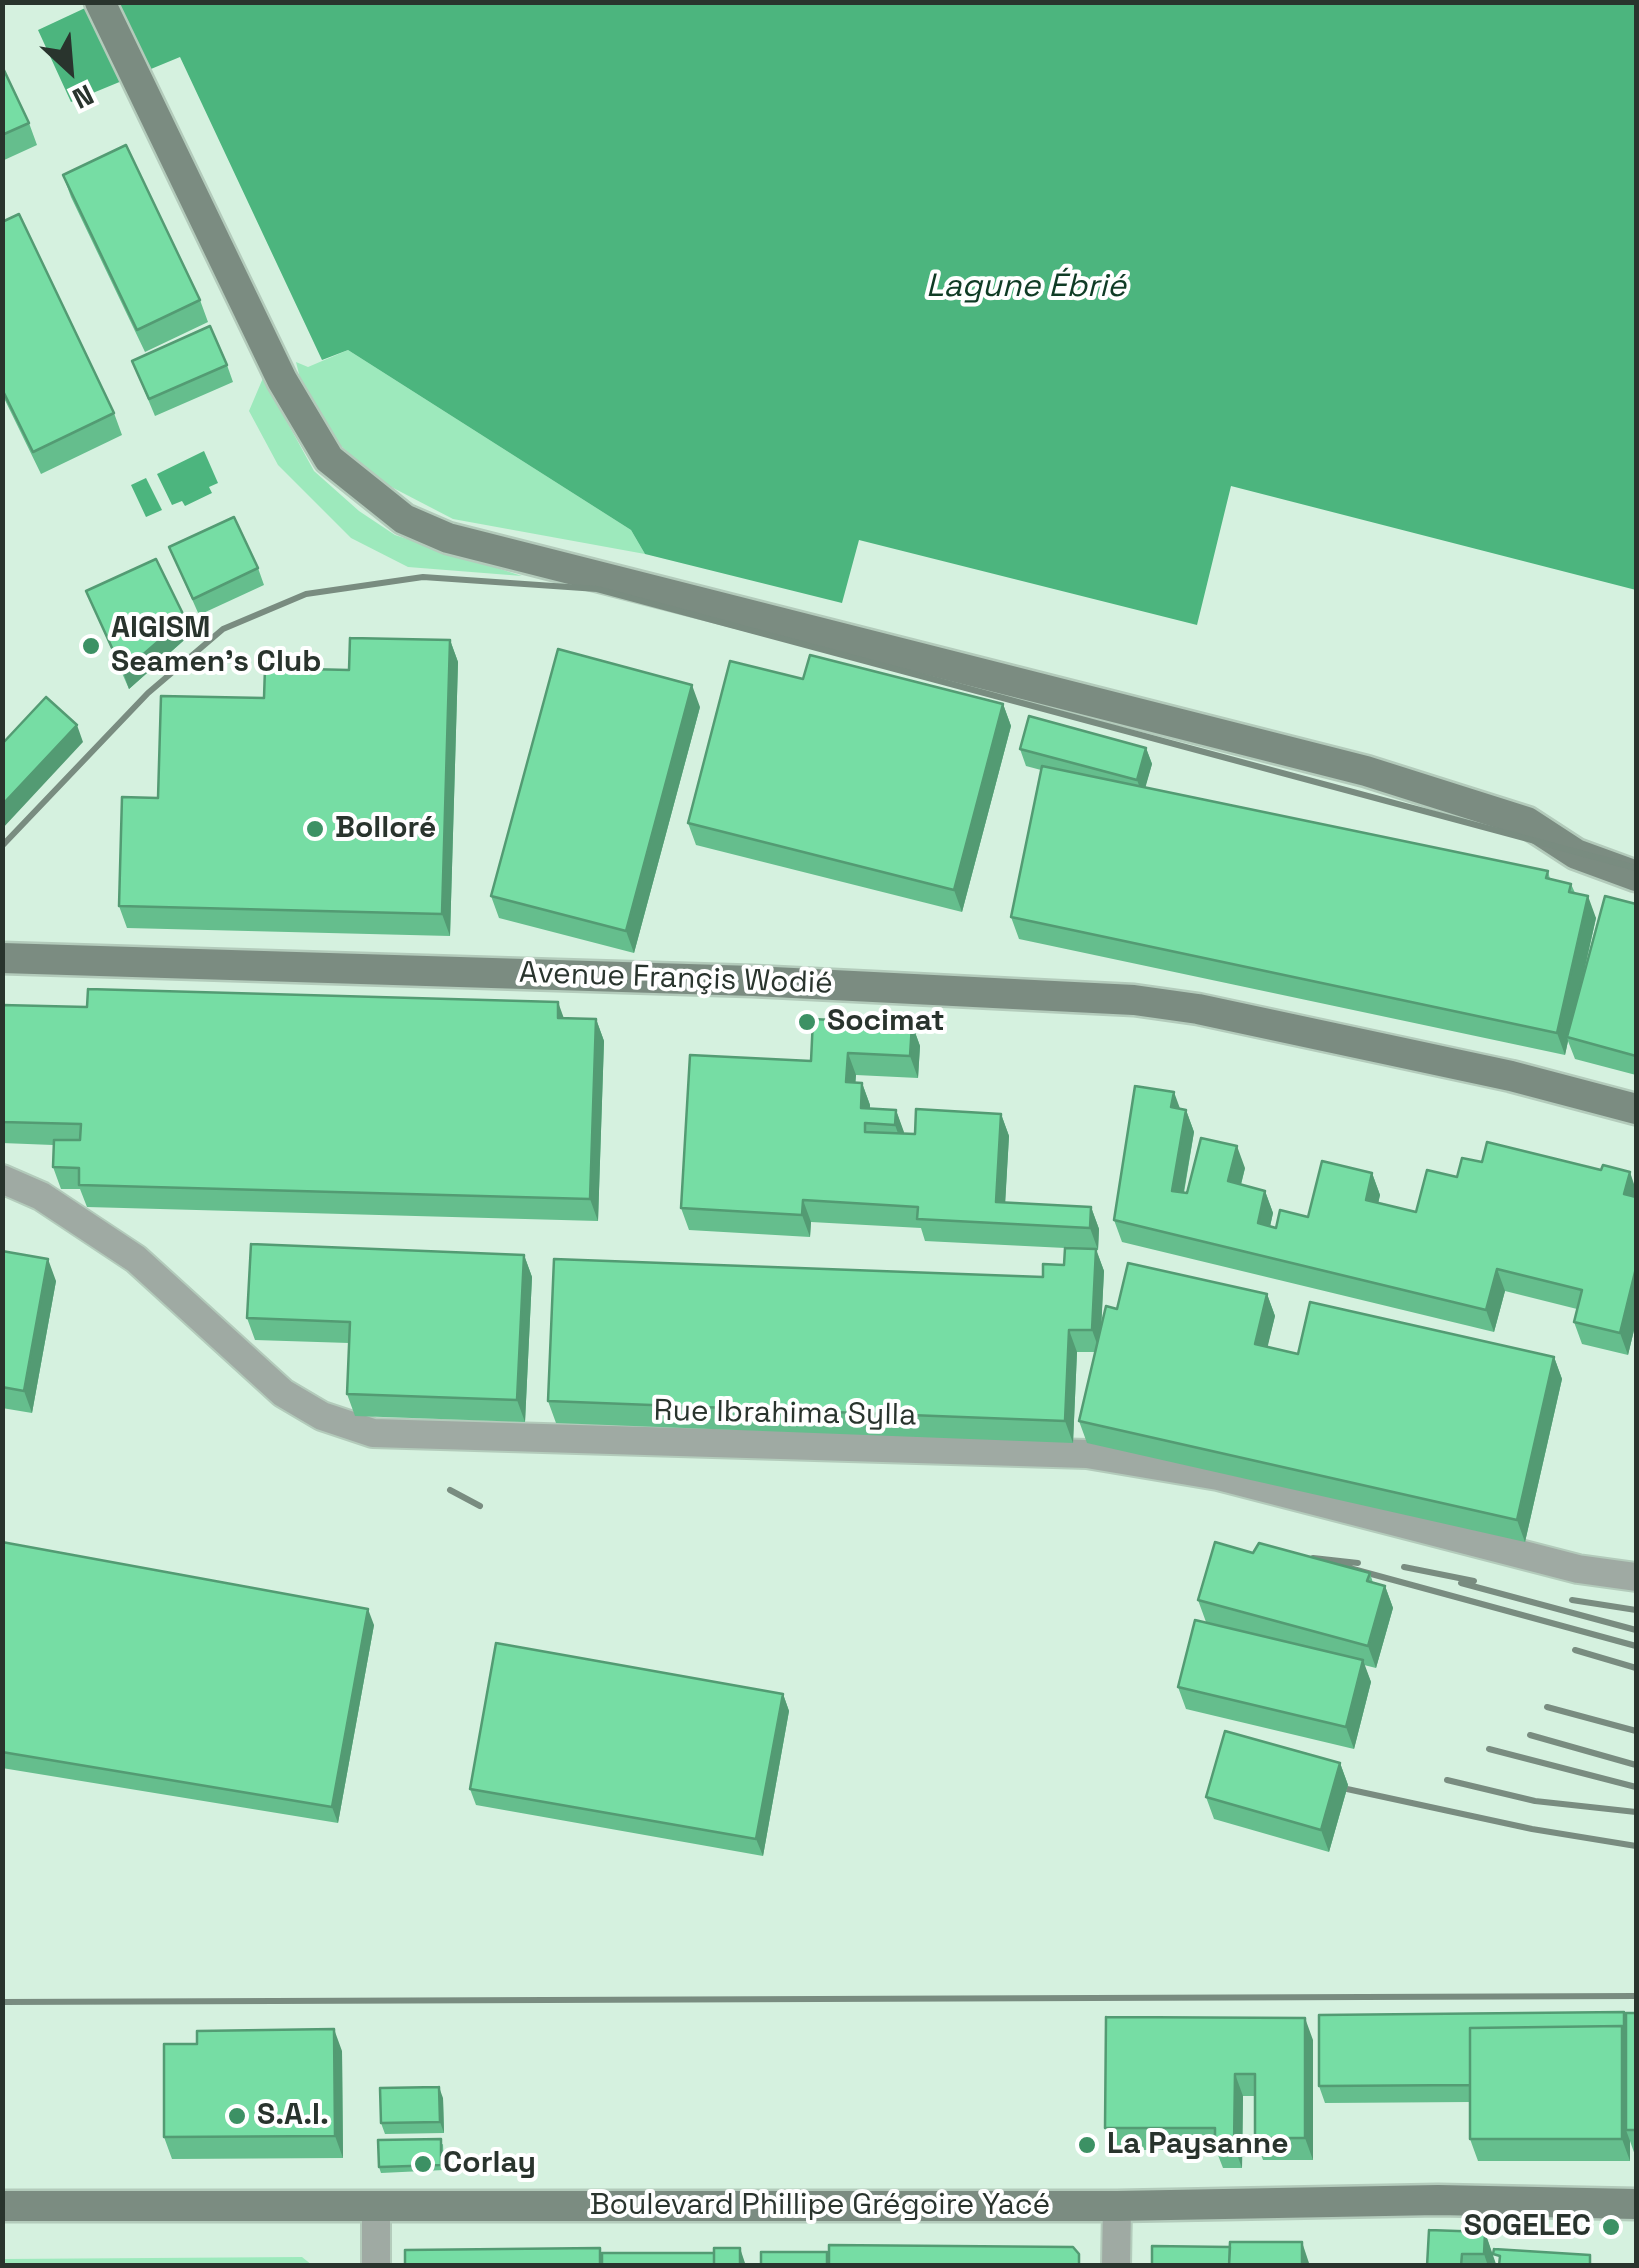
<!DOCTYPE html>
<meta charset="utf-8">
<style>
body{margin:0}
#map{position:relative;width:1639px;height:2268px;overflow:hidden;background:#d5f1df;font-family:"Space Grotesk",sans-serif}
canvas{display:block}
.frame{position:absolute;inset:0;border:5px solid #29342d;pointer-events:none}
.north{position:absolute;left:20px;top:20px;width:100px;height:100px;-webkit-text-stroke:8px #fff;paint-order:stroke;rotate:154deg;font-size:28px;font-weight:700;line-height:40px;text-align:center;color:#29342d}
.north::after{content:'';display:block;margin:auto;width:35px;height:45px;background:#29342d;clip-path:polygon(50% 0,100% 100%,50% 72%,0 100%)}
</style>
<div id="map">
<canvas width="1639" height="2268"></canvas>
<div class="frame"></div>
<div class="north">N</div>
</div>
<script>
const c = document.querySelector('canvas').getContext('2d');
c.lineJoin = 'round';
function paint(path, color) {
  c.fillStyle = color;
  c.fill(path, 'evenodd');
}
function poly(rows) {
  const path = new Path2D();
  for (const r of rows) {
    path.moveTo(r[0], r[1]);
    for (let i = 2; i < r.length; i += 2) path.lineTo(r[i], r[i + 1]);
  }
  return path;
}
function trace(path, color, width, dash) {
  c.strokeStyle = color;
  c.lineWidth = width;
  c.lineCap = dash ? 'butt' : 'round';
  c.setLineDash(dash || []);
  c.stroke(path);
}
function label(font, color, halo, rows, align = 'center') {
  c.font = font + ' "Space Grotesk",sans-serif';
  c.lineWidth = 8;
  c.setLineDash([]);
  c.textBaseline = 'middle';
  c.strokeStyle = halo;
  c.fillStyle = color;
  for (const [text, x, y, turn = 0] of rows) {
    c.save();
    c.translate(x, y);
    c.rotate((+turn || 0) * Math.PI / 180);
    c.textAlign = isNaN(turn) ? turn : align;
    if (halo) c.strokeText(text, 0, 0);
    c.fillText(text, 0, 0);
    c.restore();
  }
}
const green = poly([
 [348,350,631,530,645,554,453,519,376,479,338,443,300,378,296,362,308,367],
 [263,378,314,471,359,511,395,535,522,576,408,567,351,538,278,465,249,411],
 [302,2257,312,2265,2,2265,3,2259]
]);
const water = poly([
 [98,2,1636,3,1636,590,1231,486,1197,625,859,540,842,603,645,554,631,530,348,350,322,360,180,57,71,102,38,30],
 [204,451,218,483,209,487,212,493,185,506,182,501,172,505,157,474],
 [146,478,162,510,146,517,131,485]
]);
const street = poly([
 [2,1179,41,1196,136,1259,283,1393,322,1416,373,1433,1087,1454,1218,1476,1578,1569,1636,1577],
 [376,2207,376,2266],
 [1116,2266,1117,2206]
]);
const secondary = poly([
 [100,2,282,380,329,459,404,519,448,538,1366,771,1527,822,1576,854,1636,876],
 [2,958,753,981,1134,1000,1198,1009,1511,1076,1636,1109],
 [2,2206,1117,2206,1438,2200,1636,2204]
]);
const rail = poly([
 [2,846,148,693,223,629,306,594,423,577,597,589,1636,868],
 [450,1490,480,1506],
 [1313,1558,1358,1563],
 [1342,1566,1636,1646],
 [1404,1567,1474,1581],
 [1461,1583,1636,1630],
 [1572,1600,1636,1610],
 [1575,1650,1636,1668],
 [1547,1707,1636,1731],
 [1530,1735,1636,1765],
 [1489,1749,1636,1787],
 [1447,1780,1535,1801,1636,1812],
 [1347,1789,1532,1829,1636,1846],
 [2,2002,1636,1996]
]);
const wall = poly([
 [2,66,29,123,37,145,2,161],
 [63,175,200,300,208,322,145,352,71,197],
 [2,222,114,413,122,435,41,474,2,394],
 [132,361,227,365,233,382,155,416],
 [169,547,258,568,264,585,199,615],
 [86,591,191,634,129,689],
 [450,640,458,662,450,936,127,928,119,906,158,798,264,698,349,670],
 [803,679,1003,704,1011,726,962,912,696,845,688,823],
 [700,707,634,953,499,918,491,896],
 [1146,748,1152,764,1145,787,1548,871,1550,879,1571,884,1575,893,1596,918,1581,985,1636,904,1636,1075,1575,1059,1568,1041,1565,1055,1019,939,1011,917,1041,770,1026,766,1020,749],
 [2,1005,596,1019,604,1041,598,1221,87,1207,80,1189,61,1189,53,1167,53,1145,2,1143],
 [912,1024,920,1046,918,1078,856,1075,855,1083,862,1083,870,1105,870,1109,896,1110,904,1134,915,1134,1001,1114,1009,1136,1005,1202,1091,1207,1099,1229,1098,1250,1096,1250,1104,1271,1101,1327,1117,1309,1267,1294,1275,1316,1267,1347,1298,1354,1554,1357,1562,1379,1525,1542,1087,1443,1079,1421,1095,1352,1077,1352,1073,1443,556,1423,548,1401,1043,1277,1064,1265,1065,1248,925,1241,921,1228,811,1222,810,1237,689,1230,681,1208,811,1061],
 [1180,1109,1186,1110,1194,1132,1184,1193,1187,1193,1245,1168,1241,1185,1265,1191,1273,1213,1270,1226,1276,1228,1308,1217,1372,1173,1380,1195,1378,1203,1416,1212,1457,1177,1482,1162,1636,1190,1636,1322,1628,1355,1582,1344,1574,1322,1577,1309,1505,1291,1494,1332,1122,1242,1114,1220],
 [2,1251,56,1281,32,1413,2,1408],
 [524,1255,532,1277,525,1422,355,1416,347,1394,349,1343,255,1340,247,1318],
 [2,1542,374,1625,338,1823,2,1768],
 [1253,1553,1370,1573,1373,1583,1385,1586,1393,1608,1376,1668,1364,1665,1371,1682,1354,1749,1186,1709,1178,1687,1235,1630,1206,1622,1198,1600],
 [783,1694,789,1711,763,1856,476,1805,470,1789],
 [1340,1763,1348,1785,1329,1852,1214,1819,1206,1797],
 [1636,2013,1636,2158,1630,2141,1630,2161,1478,2161,1470,2139,1470,2102,1325,2103,1319,2086,1626,2020],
 [1313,2040,1313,2160,1263,2160,1255,2138,1255,2096,1243,2096,1242,2168,1223,2168,1216,2150,1113,2150,1105,2128],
 [342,2051,343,2158,172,2159,164,2137],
 [443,2098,444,2133,385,2134,381,2123],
 [443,2144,444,2170,381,2173,379,2167],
 [1485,2232,1496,2266,1427,2266]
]);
const shadedWall = poly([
 [185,618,191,634,129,689,123,672],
 [450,640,458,662,450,936,442,914],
 [692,685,700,707,634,953,626,931],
 [1003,704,1011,726,962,912,954,890],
 [77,725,83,742,2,829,2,805],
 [1146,748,1152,764,1143,796,1137,780],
 [1588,896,1596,918,1569,1038,1567,1037,1568,1041,1565,1055,1557,1033],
 [558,1002,566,1024,558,1018],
 [596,1019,604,1041,598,1221,590,1199],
 [912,1024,920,1046,918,1078,910,1056],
 [848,1053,856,1075,854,1104,846,1082],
 [862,1083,870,1105,869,1124,861,1108],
 [1174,1092,1182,1114,1171,1107],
 [896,1110,904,1132,903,1147,895,1125],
 [1186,1110,1194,1132,1180,1213,1172,1191],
 [1001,1114,1009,1136,1004,1224,996,1202],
 [1237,1146,1245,1168,1236,1203,1228,1181],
 [1630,1172,1636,1190,1636,1198,1624,1194],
 [1372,1173,1380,1195,1374,1222,1366,1200],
 [1265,1191,1273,1213,1266,1245,1258,1223],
 [803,1200,811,1222,810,1237,802,1215],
 [1091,1207,1099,1229,1098,1250,1090,1228],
 [1096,1249,1104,1271,1100,1352,1092,1330],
 [524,1255,532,1277,525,1422,517,1400],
 [48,1259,56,1281,32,1413,24,1391],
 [1636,1268,1636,1322,1628,1355,1620,1333],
 [1497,1269,1505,1291,1494,1332,1486,1310],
 [1267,1294,1275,1316,1263,1366,1255,1344],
 [1069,1330,1077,1352,1073,1443,1065,1421],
 [1554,1357,1562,1379,1525,1542,1517,1520],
 [1385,1586,1393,1608,1376,1668,1368,1646],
 [368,1609,374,1625,338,1823,332,1807],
 [1363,1660,1371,1682,1354,1749,1346,1727],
 [783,1694,789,1711,763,1856,756,1839],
 [1340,1763,1348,1785,1329,1852,1321,1830],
 [1624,2012,1630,2029,1626,2130,1630,2141,1630,2161,1622,2139,1622,2026],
 [1305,2018,1313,2040,1313,2160,1305,2138],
 [334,2029,342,2051,343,2158,335,2136],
 [1235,2074,1243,2096,1242,2168,1234,2146],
 [439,2087,443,2098,444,2133,440,2122],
 [1485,2232,1496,2264,1496,2266,1488,2266,1484,2254],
 [1302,2242,1310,2266,1302,2266],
 [740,2248,746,2266,740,2266]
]);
const building = poly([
 [2,66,29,123,2,135,2,66],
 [126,145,200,300,137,330,63,175,126,145],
 [19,214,114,413,33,452,2,389,2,222,19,214],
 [210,326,227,365,149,399,132,361,210,326],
 [234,517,258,568,193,599,169,547,234,517],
 [156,559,185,618,123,672,86,591,156,559],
 [350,638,450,640,442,914,119,906,122,797,158,798,161,696,264,698,265,668,349,670,350,638],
 [558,649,692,685,626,931,491,896,558,649],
 [810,655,1003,704,954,890,688,823,730,661,803,679,810,655],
 [46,697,77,725,2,805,2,744,46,697],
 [1029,716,1146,748,1137,780,1020,749,1029,716],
 [1042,766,1548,871,1546,878,1571,884,1569,892,1588,896,1557,1033,1011,917,1042,766],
 [1605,896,1636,904,1636,1056,1567,1037,1605,896],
 [88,989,558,1002,558,1018,596,1019,590,1199,79,1185,79,1168,53,1167,54,1140,80,1140,81,1124,2,1122,2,1005,87,1007,88,989],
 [813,1019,912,1024,910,1056,848,1053,846,1082,862,1083,861,1108,896,1110,895,1125,865,1123,865,1132,915,1134,916,1109,1001,1114,996,1202,1091,1207,1090,1228,917,1219,918,1207,803,1200,802,1215,681,1208,690,1055,811,1061,813,1019],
 [1135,1086,1174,1092,1171,1107,1186,1110,1172,1191,1187,1193,1201,1138,1237,1146,1228,1181,1265,1191,1258,1223,1276,1228,1280,1210,1308,1217,1322,1161,1372,1173,1366,1200,1416,1212,1427,1170,1457,1177,1462,1158,1482,1162,1487,1142,1601,1170,1603,1165,1630,1172,1624,1194,1636,1197,1636,1268,1620,1333,1574,1322,1582,1290,1497,1269,1486,1310,1114,1220,1135,1086],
 [251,1244,524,1255,517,1400,347,1394,350,1322,247,1318,251,1244],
 [1065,1248,1096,1249,1092,1330,1069,1330,1065,1421,548,1401,554,1259,1043,1277,1043,1264,1064,1265,1065,1248],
 [2,1251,48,1259,24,1391,2,1387,2,1251],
 [1128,1263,1267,1294,1255,1344,1298,1354,1310,1302,1554,1357,1517,1520,1079,1421,1106,1306,1117,1309,1128,1263],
 [2,1542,368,1609,332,1807,2,1752,2,1542],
 [1215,1542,1253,1553,1259,1543,1370,1573,1367,1581,1385,1586,1368,1646,1198,1600,1215,1542],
 [1195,1620,1363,1660,1346,1727,1178,1687,1195,1620],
 [496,1643,783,1694,756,1839,470,1789,496,1643],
 [1225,1731,1340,1763,1321,1830,1206,1797,1225,1731],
 [1624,2012,1624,2032,1622,2026,1470,2028,1470,2085,1319,2086,1319,2015,1624,2012],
 [1626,2013,1636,2013,1636,2130,1626,2130,1626,2013],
 [1106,2017,1305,2018,1305,2138,1255,2138,1255,2074,1235,2074,1234,2146,1215,2146,1215,2128,1105,2128,1106,2017],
 [1622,2026,1622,2139,1470,2139,1470,2028,1622,2026],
 [334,2029,335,2136,164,2137,164,2044,197,2044,197,2031,334,2029],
 [439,2087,440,2122,381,2123,380,2088,439,2087],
 [441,2139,441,2165,379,2167,378,2140,441,2139],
 [1429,2230,1485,2232,1484,2254,1462,2254,1461,2266,1427,2266,1429,2230],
 [1230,2242,1302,2242,1302,2266,1229,2266,1230,2242],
 [829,2245,1073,2247,1079,2254,1079,2266,829,2266,829,2245],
 [1152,2246,1230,2247,1229,2266,1152,2266,1152,2246],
 [600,2248,600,2266,405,2266,405,2250,600,2248],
 [714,2248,740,2248,740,2266,714,2266,714,2248],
 [1494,2249,1590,2255,1590,2266,1499,2266,1500,2256,1493,2254,1494,2249],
 [761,2252,827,2252,827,2266,761,2266,761,2252],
 [602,2253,714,2253,714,2266,602,2266,602,2253]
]);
const markers = [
 [91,646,10,"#3c9164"],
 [315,829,10,"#3c9164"],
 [807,1022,10,"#3c9164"],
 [237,2116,10,"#3c9164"],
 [1087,2145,10,"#3c9164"],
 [423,2164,10,"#3c9164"],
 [1611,2227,10,"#3c9164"]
];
const poiNames = [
 ["AIGISM",111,629],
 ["Seamen's Club",111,663],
 ["Bolloré",335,829],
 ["Socimat",827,1022],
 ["S.A.I.",257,2116],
 ["La Paysanne",1107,2145],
 ["Corlay",443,2164],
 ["SOGELEC",1591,2227,"right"]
];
const streetNames = [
 ["Avenue Françis Wodié",676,979,2],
 ["Rue Ibrahima Sylla",785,1414,1],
 ["Boulevard Phillipe Grégoire Yacé",820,2206]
];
const waterNames = [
 ["Lagune Ébrié",1026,287]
];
paint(green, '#9de9bc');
paint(water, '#4cb57e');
trace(street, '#b3cbbb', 32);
trace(secondary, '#b3cbbb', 35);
trace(street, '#9faaa3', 28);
trace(secondary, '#7b8c81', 30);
trace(rail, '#798c80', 6);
paint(wall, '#65be8d');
paint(shadedWall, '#539b73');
paint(building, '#76dda4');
trace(building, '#539b73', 2.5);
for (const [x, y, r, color] of markers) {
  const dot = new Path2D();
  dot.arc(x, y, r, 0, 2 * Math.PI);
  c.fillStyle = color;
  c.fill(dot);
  trace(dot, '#fff', 4);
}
label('bold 30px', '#29342d', '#fff', poiNames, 'left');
label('30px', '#29342d', '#fff', streetNames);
label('italic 32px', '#0f3b25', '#fff', waterNames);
</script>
